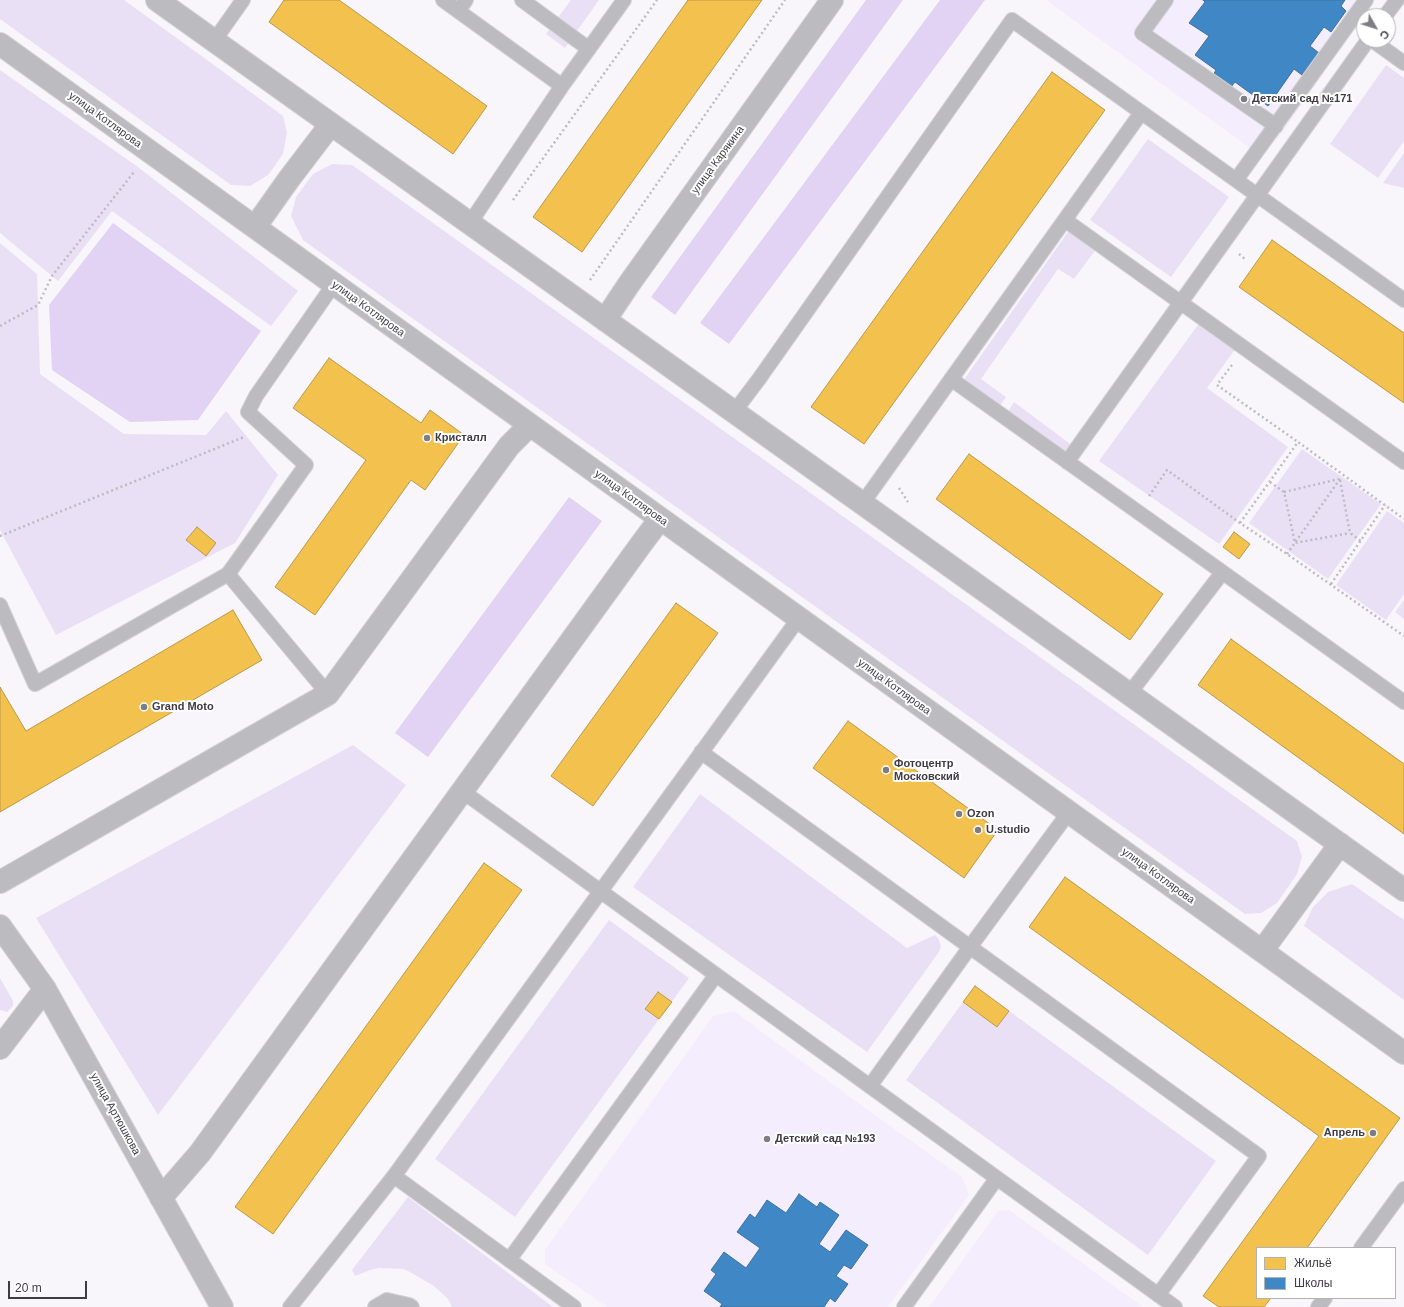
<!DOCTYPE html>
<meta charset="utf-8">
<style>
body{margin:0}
#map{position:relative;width:1404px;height:1307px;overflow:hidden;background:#f8f6fb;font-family:Helvetica,sans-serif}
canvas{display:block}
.legend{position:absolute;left:1256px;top:1247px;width:140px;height:52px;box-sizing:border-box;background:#fff;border:1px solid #b2b1b3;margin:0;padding:5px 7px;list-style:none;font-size:12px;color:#3e3b42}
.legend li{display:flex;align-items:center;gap:8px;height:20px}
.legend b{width:20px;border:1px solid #b2b1b3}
.north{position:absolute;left:1356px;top:8px;width:40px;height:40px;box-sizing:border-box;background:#fff;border:1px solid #b2b1b3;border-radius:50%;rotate:129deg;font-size:11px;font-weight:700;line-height:16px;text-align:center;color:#3e3b42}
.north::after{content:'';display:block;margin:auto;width:14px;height:18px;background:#7f7c83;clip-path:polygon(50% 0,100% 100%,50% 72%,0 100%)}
.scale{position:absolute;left:8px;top:1281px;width:79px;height:18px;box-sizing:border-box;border:2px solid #3e3b42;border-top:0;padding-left:5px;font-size:12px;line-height:14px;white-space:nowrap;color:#3e3b42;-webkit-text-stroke:3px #fff;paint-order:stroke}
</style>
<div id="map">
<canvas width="1404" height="1307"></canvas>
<ul class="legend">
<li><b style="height:11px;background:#f2c14e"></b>Жильё</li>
<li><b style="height:11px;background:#3f88c5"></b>Школы</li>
</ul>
<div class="north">С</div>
<div class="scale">20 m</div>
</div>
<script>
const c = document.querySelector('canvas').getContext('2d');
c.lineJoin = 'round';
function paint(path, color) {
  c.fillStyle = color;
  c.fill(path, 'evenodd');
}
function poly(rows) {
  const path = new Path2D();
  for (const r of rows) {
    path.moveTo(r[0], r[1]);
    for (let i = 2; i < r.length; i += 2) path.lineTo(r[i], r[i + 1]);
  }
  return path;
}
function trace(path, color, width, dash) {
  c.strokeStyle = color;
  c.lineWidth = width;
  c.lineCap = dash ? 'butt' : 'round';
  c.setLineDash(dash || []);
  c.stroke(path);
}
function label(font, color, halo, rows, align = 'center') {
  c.font = font + ' Helvetica,sans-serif';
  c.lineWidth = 4;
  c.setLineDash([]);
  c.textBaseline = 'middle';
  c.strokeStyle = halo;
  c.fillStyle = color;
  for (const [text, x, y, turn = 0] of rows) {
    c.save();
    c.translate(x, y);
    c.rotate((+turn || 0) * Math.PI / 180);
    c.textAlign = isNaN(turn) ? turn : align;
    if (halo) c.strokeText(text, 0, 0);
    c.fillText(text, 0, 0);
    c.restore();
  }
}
const built = poly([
 [1046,0,1375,0,1279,137,1259,150,1250,148],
 [734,1011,854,1100,962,1177,969,1195,888,1307,607,1307,545,1264,545,1250,713,1016],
 [1009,1210,1114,1286,1143,1307,929,1307,998,1211]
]);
const green = poly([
 [0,0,124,0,214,65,283,116,287,133,283,154,268,175,250,186,231,185,0,19],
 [571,0,599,0,565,48,546,34],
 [1386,65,1404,78,1404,141,1378,178,1330,144],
 [0,70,138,167,298,291,271,326,112,211,58,281,0,233],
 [1148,139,1229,197,1171,277,1090,220],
 [1404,153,1404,188,1383,183],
 [332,164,352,165,1297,841,1302,857,1297,874,1277,903,1261,913,1245,914,303,240,291,216,296,197,313,174],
 [1070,229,1097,248,1074,279,1058,269,981,379,1006,397,999,407,963,381],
 [0,243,37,274,40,374,124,434,206,435,226,411,278,475,235,543,56,635,0,530],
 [1203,318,1239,344,1207,388,1288,447,1219,544,1099,461],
 [1014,402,1073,446,1066,456,1007,413],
 [1302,449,1381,504,1328,579,1249,523],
 [1387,511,1404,523,1404,594,1386,620,1336,585],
 [1404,600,1404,619,1395,612],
 [353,745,406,785,158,1115,36,918],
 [700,794,907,948,935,935,938,938,941,946,939,952,867,1052,633,887],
 [1352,884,1404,920,1404,1000,1304,926,1313,907,1328,892],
 [609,920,689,978,515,1217,435,1159],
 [0,978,13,1001,13,1006,7,1012,0,1010],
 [963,1002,997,1027,1009,1011,1216,1161,1148,1255,906,1080],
 [408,1197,553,1307,452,1307,448,1299,434,1286,410,1272,403,1269,379,1268,370,1270,355,1276,352,1270]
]);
const forest = poly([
 [866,0,903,0,675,315,651,297],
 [940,0,985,0,729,344,700,323],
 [113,223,261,331,198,420,130,422,52,370,49,305],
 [569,497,602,521,428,757,395,733]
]);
const homes = poly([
 [284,0,339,0,487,106,453,154,269,22,284,0],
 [688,0,762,0,582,252,533,217,688,0],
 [1052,72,1105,110,864,444,811,407,1052,72],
 [1272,240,1404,333,1404,403,1239,287,1272,240],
 [329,358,421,423,430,410,464,435,425,490,411,480,315,615,275,587,366,460,293,408,329,358],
 [969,454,1163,594,1130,640,936,499,969,454],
 [197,527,216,543,206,556,186,540,197,527],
 [1234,532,1250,544,1239,559,1223,547,1234,532],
 [676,603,718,633,593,806,551,776,676,603],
 [233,610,262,660,0,812,0,687,26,731,233,610],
 [1231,639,1404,764,1404,834,1198,685,1231,639],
 [848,721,998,830,964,878,813,768,848,721],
 [484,863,522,890,273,1234,235,1207,484,863],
 [1065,877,1400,1118,1307,1248,1257,1248,1257,1298,1271,1298,1264,1307,1219,1307,1203,1296,1319,1136,1029,927,1065,877],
 [975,986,1009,1011,997,1027,963,1002,975,986],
 [658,992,672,1002,659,1019,645,1009,658,992]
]);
const schools = poly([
 [1203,0,1345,0,1341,6,1346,11,1331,32,1324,27,1310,46,1319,53,1302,75,1294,69,1268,106,1235,82,1231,87,1213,75,1216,70,1195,55,1209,36,1189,23,1205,2,1203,0],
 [799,1194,817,1207,820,1202,839,1215,819,1244,830,1252,846,1230,868,1245,851,1269,844,1265,836,1276,848,1284,835,1302,830,1298,824,1307,720,1307,722,1304,704,1291,716,1274,711,1270,724,1252,746,1268,760,1248,737,1232,750,1214,755,1218,767,1200,786,1213,799,1194]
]);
const path = poly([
 [513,200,657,0],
 [1239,254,1245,259],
 [590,280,785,0],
 [0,326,38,305,52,276,134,172],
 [1232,365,1217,385,1298,442],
 [1340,480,1350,533,1361,541],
 [1270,482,1284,492,1295,543,1350,533],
 [899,488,908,502],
 [1284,492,1339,479],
 [1149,496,1167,470,1240,523,1287,554,1404,636],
 [1240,523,1298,442,1404,519],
 [0,536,244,437],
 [1287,554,1340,479],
 [1331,584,1385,505]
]);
const service = poly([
 [443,0,562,86],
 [522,0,589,49],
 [1166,0,1142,33,1276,126],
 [458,11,466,0],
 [1385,16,1397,0],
 [1372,40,1404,63],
 [214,41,243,0],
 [1236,180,1366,0],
 [1065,220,1404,462],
 [470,223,562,86,624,0],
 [951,379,1204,559,1404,702],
 [734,412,759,379,1012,20,1404,300],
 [1067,462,1368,40],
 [862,504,1141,113],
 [228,574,306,465,248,412,256,396,334,284],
 [0,605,35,684,228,574,328,694],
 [1129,694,1222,573],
 [701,752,970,947,870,1086],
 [462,791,1175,1307],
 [1069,812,970,947,1259,1156,1158,1295],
 [394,1176,574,1307],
 [1361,1248,1404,1189],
 [509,1260,716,975],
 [290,1307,394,1176,799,618],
 [375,1307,387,1300,409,1305,412,1307],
 [904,1307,997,1178],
 [1318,1307,1325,1298]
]);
const minor = poly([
 [157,0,1404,890],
 [0,44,1404,1053],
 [255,227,289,179,331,124],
 [605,320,629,284,832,0],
 [0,882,328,694,509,446,530,425],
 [0,926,45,989,222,1307],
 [1262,951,1340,844],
 [0,1048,45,989],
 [161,1198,200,1153,642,543,660,519]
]);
const markers = [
 [1244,99,4,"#7f7c83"],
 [427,438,4,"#7f7c83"],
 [144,707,4,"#7f7c83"],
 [886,770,4,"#7f7c83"],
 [959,814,4,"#7f7c83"],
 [978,830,4,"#7f7c83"],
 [1373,1133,4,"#7f7c83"],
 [767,1139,4,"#7f7c83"]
];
const poiNames = [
 ["Детский сад №171",1252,99],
 ["Кристалл",435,438],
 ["Grand Moto",152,707],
 ["Фотоцентр",894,764],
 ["Московский",894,777],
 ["Ozon",967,814],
 ["U.studio",986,830],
 ["Апрель",1365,1133,"right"],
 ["Детский сад №193",775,1139]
];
const streetNames = [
 ["улица Котлярова",105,120,36],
 ["улица Карякина",718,160,-54],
 ["улица Котлярова",368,309,36],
 ["улица Котлярова",631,498,36],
 ["улица Котлярова",894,687,36],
 ["улица Котлярова",1158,876,36],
 ["улица Артюшкова",115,1114,61]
];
paint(built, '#f4edfd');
paint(green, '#e9e0f6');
paint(forest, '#e2d3f4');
paint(homes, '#f2c14e');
trace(homes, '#bc994a', 1);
paint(schools, '#3f88c5');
trace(schools, '#3f719e', 1);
trace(service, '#d3d1d5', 16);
trace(minor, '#d3d1d5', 24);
trace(path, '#bdbcbf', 2.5, [2, 3]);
trace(service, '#bcbbbf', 14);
trace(minor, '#bcbbbf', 22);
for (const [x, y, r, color] of markers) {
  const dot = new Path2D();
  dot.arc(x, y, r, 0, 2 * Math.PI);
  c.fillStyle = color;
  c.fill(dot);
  trace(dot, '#fff', 1.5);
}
label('bold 11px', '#3e3b42', '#fff', poiNames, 'left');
label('11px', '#3e3b42', '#fff', streetNames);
</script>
